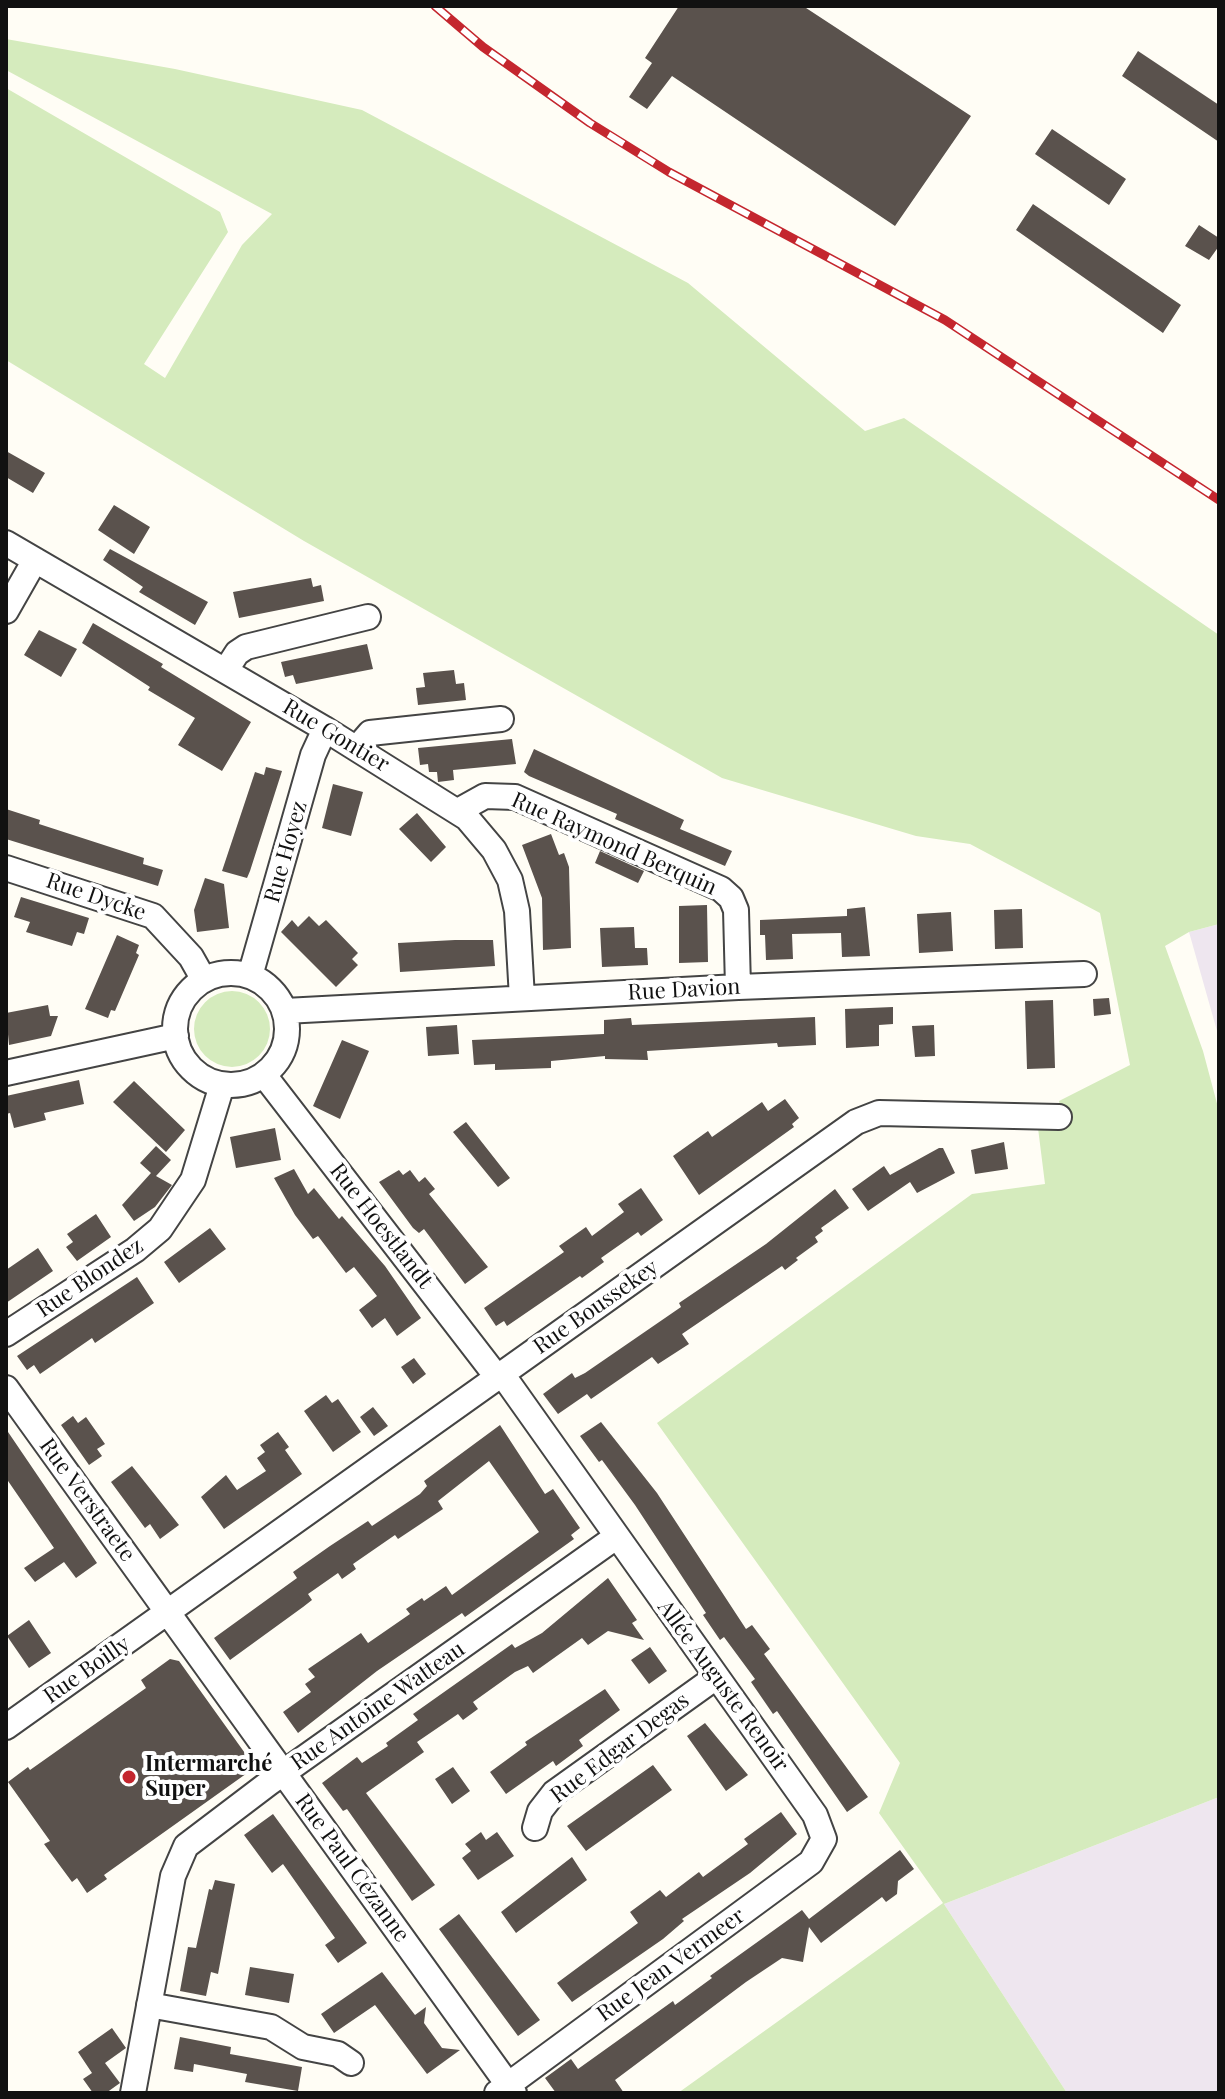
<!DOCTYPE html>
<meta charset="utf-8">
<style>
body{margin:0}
#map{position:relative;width:1225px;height:2099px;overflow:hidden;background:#fffdf5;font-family:"Playfair Display",serif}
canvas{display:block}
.frame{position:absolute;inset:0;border:8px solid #111;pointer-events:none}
</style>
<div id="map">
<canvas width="1225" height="2099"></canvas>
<div class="frame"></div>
</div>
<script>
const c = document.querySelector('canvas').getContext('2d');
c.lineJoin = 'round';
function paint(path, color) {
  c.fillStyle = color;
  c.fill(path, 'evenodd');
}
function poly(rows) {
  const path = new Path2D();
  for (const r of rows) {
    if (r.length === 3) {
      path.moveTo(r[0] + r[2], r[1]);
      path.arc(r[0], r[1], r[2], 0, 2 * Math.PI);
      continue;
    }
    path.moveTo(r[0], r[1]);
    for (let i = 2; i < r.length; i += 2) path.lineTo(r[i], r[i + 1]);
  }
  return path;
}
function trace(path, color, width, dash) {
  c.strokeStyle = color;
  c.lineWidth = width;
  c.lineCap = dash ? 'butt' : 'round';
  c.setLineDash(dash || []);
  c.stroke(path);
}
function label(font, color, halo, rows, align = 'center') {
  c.font = font + ' "Playfair Display",serif';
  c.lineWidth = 8;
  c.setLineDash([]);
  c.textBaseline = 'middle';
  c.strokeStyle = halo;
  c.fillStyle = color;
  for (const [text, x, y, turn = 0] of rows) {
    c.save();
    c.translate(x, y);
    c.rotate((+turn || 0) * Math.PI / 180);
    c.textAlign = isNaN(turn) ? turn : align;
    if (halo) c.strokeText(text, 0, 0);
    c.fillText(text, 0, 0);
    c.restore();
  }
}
const industrial = poly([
 [1219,924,1219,1038,1189,932],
 [1219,1797,1219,2093,1067,2093,944,1904]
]);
const green = poly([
 [6,39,175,69,362,110,688,283,865,431,904,418,1219,635,1219,924,1189,932,1165,946,1203,1051,1219,1111,1219,1797,944,1904,1067,2093,678,2093,943,1903,879,1813,900,1763,657,1423,972,1194,1045,1184,1038,1128,1063,1119,1059,1101,1130,1065,1100,913,970,844,916,836,722,778,304,541,6,360,6,88,220,212,228,232,144,364,165,378,242,245,272,214,6,70],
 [232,1029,38]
]);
const building = poly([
 [679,6,803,6,971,116,895,226,672,76,647,109,629,97,652,63,645,58],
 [1138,51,1219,105,1219,142,1122,76],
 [1052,129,1126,179,1109,205,1035,154],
 [1033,204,1181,305,1163,333,1016,230],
 [1199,225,1219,238,1219,246,1209,260,1185,246],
 [6,451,45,473,33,493,6,477],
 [114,505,150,527,134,554,98,530],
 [110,549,208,602,195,625,139,592,143,587,103,560],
 [311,578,313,587,321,585,324,601,239,618,233,592],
 [93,623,163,664,161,667,251,722,222,771,178,745,195,718,148,690,150,687,82,643],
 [39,630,77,649,61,677,24,655],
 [367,644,373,669,296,684,293,675,285,677,281,662],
 [454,670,456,684,464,683,466,700,418,705,416,688,425,687,423,673],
 [512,739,516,764,453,770,454,780,438,782,437,772,429,772,428,764,420,765,418,748],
 [534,749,684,820,680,829,732,851,725,866,615,819,617,814,529,776,524,772],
 [266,767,282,771,250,871,247,878,222,871,255,772,264,775],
 [333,784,363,792,351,836,322,828],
 [6,809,40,820,39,824,144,858,143,864,163,870,158,886,6,839],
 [417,813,446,847,431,862,399,829],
 [551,834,559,855,564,853,569,867,571,948,543,950,542,898,522,845],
 [600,851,644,871,638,883,595,863],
 [205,878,224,884,229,928,197,932,194,910],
 [21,897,89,918,84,934,77,932,72,946,26,932,30,922,14,917],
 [707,905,708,962,679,963,679,906],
 [865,907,870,956,842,957,841,933,792,934,793,959,766,960,765,935,760,935,760,920,847,916,847,909],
 [1022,909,1023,948,995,949,994,910],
 [951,912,953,951,919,953,917,914],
 [309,916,319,926,326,920,358,953,352,959,358,965,336,987,281,932,292,920,298,927],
 [634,927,635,948,647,948,648,965,602,967,600,928],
 [117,935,139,945,136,953,139,955,115,1011,111,1010,108,1018,85,1009],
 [455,940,493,940,495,966,400,972,398,943],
 [1109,998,1111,1014,1094,1016,1093,999],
 [1053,1000,1055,1068,1027,1069,1025,1001],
 [48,1005,50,1016,58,1016,51,1036,9,1045,6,1013],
 [893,1007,893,1024,879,1025,879,1046,846,1048,845,1009],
 [815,1017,816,1045,778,1047,777,1043,647,1051,648,1060,605,1059,605,1056,551,1061,551,1068,495,1070,495,1064,474,1065,472,1040,604,1034,604,1020,631,1018,632,1025],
 [457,1025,459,1054,428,1056,426,1027],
 [934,1025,935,1056,915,1057,912,1026],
 [342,1040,369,1051,340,1119,313,1106],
 [79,1080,84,1104,44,1113,46,1120,14,1128,10,1113,6,1114,6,1096],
 [134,1081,185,1130,166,1152,113,1102],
 [785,1099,799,1118,792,1124,794,1127,699,1195,673,1156,708,1131,712,1137,762,1102,768,1111],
 [466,1122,510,1178,498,1187,453,1132],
 [275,1128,281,1160,236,1168,230,1137],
 [1004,1142,1008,1169,975,1174,971,1150],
 [156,1146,171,1160,156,1176,172,1185,155,1207,134,1221,122,1205,151,1173,140,1163],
 [939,1148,943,1148,955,1173,917,1193,910,1182,868,1211,852,1189,884,1166,890,1175],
 [294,1169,308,1194,314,1188,339,1219,342,1216,385,1266,421,1318,397,1336,385,1318,372,1328,359,1310,377,1296,354,1267,346,1273,318,1236,313,1239,295,1215,274,1178],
 [399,1170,403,1175,410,1170,419,1182,425,1177,435,1189,429,1194,488,1267,465,1284,424,1229,419,1233,413,1228,379,1182],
 [641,1188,663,1220,641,1236,638,1232,601,1258,604,1262,582,1278,580,1276,507,1326,504,1321,496,1326,484,1308,564,1252,559,1246,586,1227,592,1236,624,1212,618,1204],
 [835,1189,849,1208,821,1228,823,1231,815,1237,818,1242,796,1258,798,1260,785,1270,782,1266,682,1334,689,1344,658,1364,652,1357,591,1399,587,1394,558,1414,543,1394,572,1373,575,1378,585,1373,681,1307,679,1303,766,1244],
 [96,1214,111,1237,77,1261,66,1247,73,1242,67,1234],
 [210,1228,226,1249,179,1283,164,1262],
 [38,1248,53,1271,6,1303,6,1270],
 [137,1277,154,1303,95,1343,92,1338,40,1374,34,1365,27,1370,17,1356],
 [414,1358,426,1374,413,1384,401,1367],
 [326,1395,332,1403,338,1399,361,1432,333,1452,304,1411],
 [373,1407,388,1426,374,1436,360,1417],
 [73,1416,78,1423,86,1417,105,1444,97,1449,102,1456,89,1465,61,1425],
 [601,1422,657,1493,746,1629,752,1625,770,1649,764,1654,868,1797,847,1812,777,1711,773,1714,751,1682,755,1679,724,1637,720,1640,703,1615,706,1613,635,1505,602,1460,599,1462,580,1436],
 [500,1425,545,1494,553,1489,580,1528,571,1535,574,1539,465,1617,462,1613,377,1671,298,1733,283,1712,311,1692,305,1684,315,1677,308,1669,361,1633,368,1643,410,1614,406,1609,422,1598,424,1601,446,1586,452,1595,539,1532,489,1461,438,1501,443,1509,398,1539,395,1535,353,1564,356,1569,342,1579,338,1573,308,1594,312,1600,303,1607,230,1660,214,1638,297,1578,293,1572,330,1546,368,1521,372,1526,420,1494,427,1486,424,1481],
 [6,1429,97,1563,76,1578,64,1562,35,1582,24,1568,54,1548,6,1478],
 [278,1432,289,1447,285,1450,302,1474,224,1529,201,1497,226,1475,237,1490,266,1471,257,1458,265,1452,260,1445],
 [132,1466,179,1525,160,1539,150,1524,145,1528,111,1482],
 [608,1578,637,1620,632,1623,644,1640,608,1631,588,1645,582,1638,533,1673,528,1666,515,1672,473,1702,478,1709,463,1720,458,1714,417,1742,424,1752,366,1793,435,1885,412,1901,347,1809,343,1811,322,1783,357,1757,362,1763,388,1746,386,1743,418,1720,413,1714,512,1644,515,1648,542,1633],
 [29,1620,51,1653,29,1668,7,1636],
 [650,1647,667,1671,649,1684,631,1660],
 [170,1659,179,1661,252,1763,250,1771,104,1875,107,1879,87,1893,77,1878,72,1882,44,1844,50,1841,8,1782,28,1767,30,1770,146,1688,141,1680],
 [605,1689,620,1710,579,1740,583,1746,556,1766,553,1761,506,1794,490,1772,527,1745,525,1742],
 [705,1723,748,1775,726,1791,687,1736],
 [653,1765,672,1790,586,1851,567,1826],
 [453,1767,470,1791,452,1804,435,1779],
 [781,1812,797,1834,750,1873,682,1919,684,1921,663,1939,572,2002,557,1983,638,1923,630,1912,660,1890,666,1897,699,1872,703,1877,748,1844,744,1839],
 [273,1814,367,1943,338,1963,325,1945,335,1938,283,1864,272,1873,244,1835],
 [481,1832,486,1840,497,1832,514,1856,478,1880,462,1858,471,1851,465,1844],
 [900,1850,914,1869,898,1881,897,1894,886,1902,882,1897,821,1943,809,1927,803,1962,782,1958,746,1982,615,2080,624,2093,556,2093,545,2078,571,2059,578,2069,673,2001,675,2005,712,1978,710,1976,802,1910,809,1919],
 [572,1857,587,1880,516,1933,501,1912],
 [215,1880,235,1884,218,1974,211,1972,206,1996,180,1991,188,1947,196,1948,209,1889,212,1890],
 [459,1914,540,2020,518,2036,439,1929],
 [250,1967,294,1974,289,2003,245,1995],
 [382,1972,415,2015,426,2007,424,2023,442,2048,460,2050,427,2074,375,2005,334,2033,321,2014],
 [112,2028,126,2048,105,2063,120,2083,106,2093,93,2093,83,2079,92,2073,78,2052],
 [180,2037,231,2047,230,2054,302,2067,298,2091,245,2082,247,2074,194,2064,193,2072,174,2069]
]);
const minor = poly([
 [6,543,325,729,467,818,494,850,510,880,517,911,522,998],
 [6,611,35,560],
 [226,670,237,653,246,647,368,617],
 [357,748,370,733,501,719],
 [458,811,485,796,515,797,721,889,731,898,736,910,738,987],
 [6,868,153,916,191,957,204,980],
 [231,1029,56],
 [250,976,313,755,325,729],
 [285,1011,738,987,1084,974],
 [6,1073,176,1036],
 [264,1075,497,1377],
 [6,1334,135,1250,160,1229,193,1180,222,1085],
 [6,1388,514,2093],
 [6,1727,856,1122,879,1113,1059,1117],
 [535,1828,540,1811,554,1793,716,1677],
 [149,2005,271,2027,303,2047,338,2054,351,2063],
 [133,2093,173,1876,186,1846,269,1783,616,1537],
 [497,2093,811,1862,824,1839,815,1815,502,1374]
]);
const rail = poly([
 [435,6,483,47,590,123,669,172,945,320,1219,500]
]);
const markers = [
 [129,1777,8,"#c4262e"]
];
const streetNames = [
 ["Rue Gontier",336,736,31],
 ["Rue Raymond Berquin",614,844,24],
 ["Rue Hoyez",286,852,-74],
 ["Rue Dycke",96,897,19],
 ["Rue Davion",684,990,-3],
 ["Rue Hoestlandt",381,1226,52],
 ["Rue Blondez",90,1278,-34],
 ["Rue Boussekey",596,1307,-35],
 ["Rue Verstraete",87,1500,54],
 ["Rue Boilly",87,1670,-35],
 ["Allée Auguste Renoir",723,1686,54],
 ["Rue Antoine Watteau",378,1706,-35],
 ["Rue Edgar Degas",620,1748,-37],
 ["Rue Paul Cézanne",352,1868,54],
 ["Rue Jean Vermeer",671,1965,-36]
];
const poiNames = [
 ["Intermarché",145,1764],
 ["Super",145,1789]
];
paint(industrial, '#eee6ef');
paint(green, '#d5ebbd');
paint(building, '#5a524d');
trace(minor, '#444', 28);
trace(minor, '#fff', 24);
trace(rail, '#c4262e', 9);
trace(rail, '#fff', 6, [18]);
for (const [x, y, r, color] of markers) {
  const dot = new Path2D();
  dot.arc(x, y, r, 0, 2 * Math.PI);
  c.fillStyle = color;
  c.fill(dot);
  trace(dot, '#fff', 3);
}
label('22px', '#111', '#fff', streetNames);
label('bold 22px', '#111', '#fff', poiNames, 'left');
</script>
